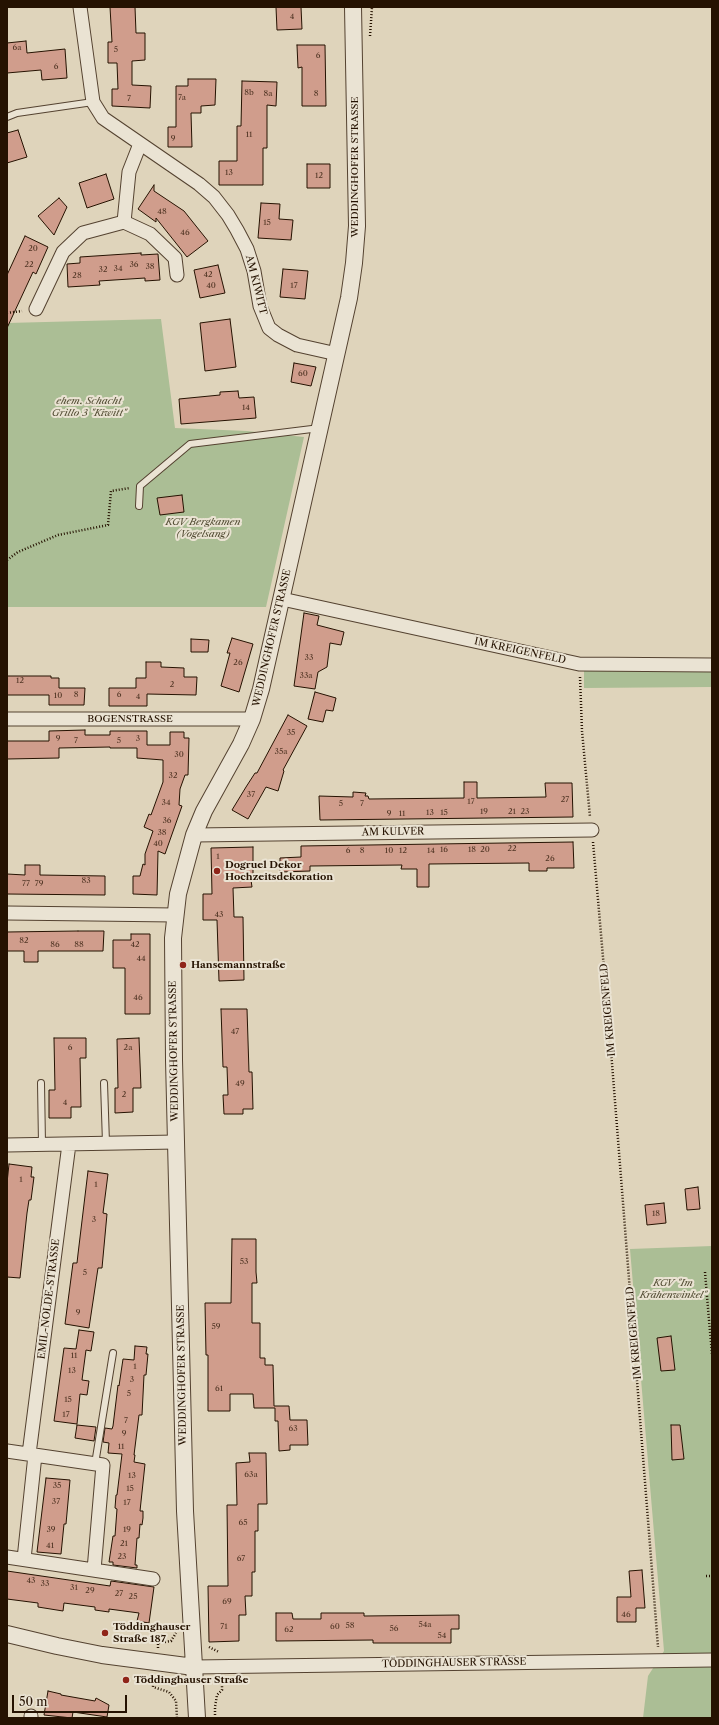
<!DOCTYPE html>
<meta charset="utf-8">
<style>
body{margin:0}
#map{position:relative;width:719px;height:1725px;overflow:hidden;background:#dfd4bb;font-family:"Libre Caslon Text",serif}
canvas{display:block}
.frame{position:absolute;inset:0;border:8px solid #251201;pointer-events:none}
.scale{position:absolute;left:12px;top:1695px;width:115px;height:18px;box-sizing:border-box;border:2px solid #251201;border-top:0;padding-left:5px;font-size:12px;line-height:14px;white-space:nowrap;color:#251201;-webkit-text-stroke:3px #eae3d3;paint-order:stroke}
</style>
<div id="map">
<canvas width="719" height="1725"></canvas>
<div class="frame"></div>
<div class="scale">50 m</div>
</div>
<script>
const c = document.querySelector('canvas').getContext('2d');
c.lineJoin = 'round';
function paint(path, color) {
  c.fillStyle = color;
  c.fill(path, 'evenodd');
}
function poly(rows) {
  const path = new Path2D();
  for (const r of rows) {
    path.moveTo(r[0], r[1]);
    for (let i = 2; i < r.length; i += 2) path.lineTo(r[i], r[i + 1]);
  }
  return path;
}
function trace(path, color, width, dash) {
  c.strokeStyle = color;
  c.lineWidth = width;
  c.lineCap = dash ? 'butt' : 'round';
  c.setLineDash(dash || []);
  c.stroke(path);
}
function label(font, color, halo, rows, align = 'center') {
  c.font = font + ' "Libre Caslon Text",serif';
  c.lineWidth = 4;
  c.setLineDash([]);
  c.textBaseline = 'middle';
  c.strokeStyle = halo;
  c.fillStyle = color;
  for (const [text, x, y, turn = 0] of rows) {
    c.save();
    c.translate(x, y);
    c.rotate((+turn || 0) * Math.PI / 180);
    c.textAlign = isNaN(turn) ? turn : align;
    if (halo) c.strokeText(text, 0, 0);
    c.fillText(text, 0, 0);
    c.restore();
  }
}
const green = poly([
 [161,319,175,428,247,431,304,437,266,607,7,607,7,323],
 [584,669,712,669,712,687,584,688],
 [712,1246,712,1718,643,1718,648,1676,664,1651,630,1249]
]);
const building = poly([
 [110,7,135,7,136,33,145,33,145,60,132,61,132,85,151,86,150,108,112,106,112,89,118,89,117,63,108,63,108,42,112,42,110,7],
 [276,7,301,7,302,29,277,30,276,7],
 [26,41,27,53,65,49,67,78,42,80,41,70,7,73,7,43,26,41],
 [297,45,325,45,326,106,302,106,302,67,298,68,297,45],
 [188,79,216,79,215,105,201,106,201,113,191,113,192,147,168,147,168,127,176,127,176,86,188,86,188,79],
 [242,81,277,82,276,106,267,105,267,148,263,148,263,185,219,185,219,161,237,161,237,126,241,126,242,81],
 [18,130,27,157,7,163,7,133,18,130],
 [307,164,330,164,330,188,307,188,307,164],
 [106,174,114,199,87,208,79,183,106,174],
 [154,185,154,191,184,211,208,241,187,257,156,218,156,222,138,209,154,185],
 [59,198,67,207,54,235,38,216,59,198],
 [261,203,280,204,279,219,293,220,291,240,258,238,261,203],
 [25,236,48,247,36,274,33,272,7,328,7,275,25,236],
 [141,253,141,255,158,254,160,280,145,281,145,278,99,281,100,285,68,287,67,264,80,263,80,257,141,253],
 [218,265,225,293,200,298,194,270,218,265],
 [283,269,308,271,305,299,280,297,283,269],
 [230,319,236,367,205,371,200,323,230,319],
 [294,363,316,367,311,386,291,382,294,363],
 [238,391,239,398,254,397,256,418,181,424,179,399,220,395,220,392,238,391],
 [182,495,184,512,160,515,157,498,182,495],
 [304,613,319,616,317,625,344,632,341,645,330,643,327,667,318,672,315,689,294,686,304,613],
 [232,638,253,644,239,692,221,686,230,653,227,653,232,638],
 [191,639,209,640,208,652,191,652,191,639],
 [146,662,161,662,161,667,184,668,184,677,197,677,196,695,147,694,147,706,109,706,109,688,136,688,136,678,146,678,146,662],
 [7,676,51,676,51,678,59,678,59,688,85,688,84,705,49,705,49,695,7,695,7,676],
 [315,692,336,698,333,711,326,710,323,722,308,719,315,692],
 [288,715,307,726,283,770,284,771,278,791,266,787,248,819,232,810,246,787,255,773,257,773,288,715],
 [85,730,85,735,110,735,110,731,147,731,147,745,170,745,170,732,184,732,184,738,189,738,188,775,185,775,180,789,179,805,182,806,165,854,158,851,157,895,133,894,133,876,140,876,143,864,145,865,145,854,153,831,144,827,149,814,151,815,163,782,163,760,137,758,137,748,110,748,110,747,59,748,59,758,7,759,7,741,49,741,49,731,85,730],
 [464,782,477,782,477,798,546,797,545,783,572,783,573,817,320,820,319,796,353,797,353,792,366,793,365,796,368,796,369,799,464,798,464,782],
 [573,842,574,868,547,868,547,871,529,871,529,863,429,864,429,887,417,887,417,869,401,869,402,865,310,866,310,871,280,872,280,858,301,857,301,846,573,842],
 [253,847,253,880,251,880,252,887,233,888,234,917,243,917,244,980,219,981,217,920,203,920,203,894,212,894,211,848,253,847],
 [25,865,40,865,40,875,105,876,105,895,7,894,7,874,25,875,25,865],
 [78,931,104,931,103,951,38,951,38,962,24,962,24,951,7,951,7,932,78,931],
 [131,934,150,934,150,1014,125,1014,125,968,113,968,113,940,131,940,131,934],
 [221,1009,247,1009,249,1072,252,1072,253,1109,243,1109,243,1114,224,1114,223,1095,228,1095,227,1067,223,1067,221,1009],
 [54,1038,86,1038,86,1058,80,1058,81,1107,71,1107,71,1118,49,1118,49,1090,55,1090,54,1038],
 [139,1038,141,1088,133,1088,133,1112,115,1113,115,1088,118,1088,117,1039,139,1038],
 [9,1164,32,1167,31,1177,34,1177,31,1200,29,1200,27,1213,20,1278,7,1277,7,1183,9,1164],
 [88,1171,108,1174,103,1213,107,1214,102,1268,98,1268,89,1328,65,1324,73,1263,77,1263,78,1254,88,1171],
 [698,1187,700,1209,687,1210,685,1189,698,1187],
 [664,1203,666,1223,647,1225,645,1205,664,1203],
 [232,1239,256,1239,256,1272,257,1283,252,1283,252,1323,260,1323,260,1358,265,1358,265,1365,273,1365,274,1406,289,1406,290,1420,307,1420,308,1445,290,1445,290,1450,279,1451,278,1421,275,1421,275,1408,254,1408,253,1394,230,1394,230,1411,208,1411,208,1355,206,1355,205,1303,231,1303,232,1239],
 [79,1330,94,1332,91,1351,86,1350,82,1380,89,1381,87,1395,80,1394,77,1424,54,1421,64,1348,76,1349,79,1330],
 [671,1336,675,1370,661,1371,657,1338,671,1336],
 [135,1346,147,1347,146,1354,148,1354,146,1375,144,1375,142,1415,139,1415,134,1455,135,1455,134,1462,145,1464,140,1511,143,1511,143,1518,142,1525,140,1524,139,1538,137,1538,135,1565,137,1565,137,1568,113,1565,113,1562,109,1562,113,1536,115,1536,117,1509,115,1508,116,1495,117,1495,122,1454,108,1453,109,1443,103,1442,105,1428,112,1429,113,1426,118,1385,119,1386,123,1359,134,1360,135,1346],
 [77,1425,96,1427,94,1441,75,1438,77,1425],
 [671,1425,680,1425,684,1459,672,1460,671,1425],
 [249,1453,266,1453,267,1504,258,1504,258,1531,255,1531,255,1572,252,1572,252,1596,245,1596,246,1615,239,1615,239,1641,209,1642,208,1586,228,1586,227,1505,237,1505,236,1463,250,1462,249,1453],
 [46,1478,70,1480,66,1524,64,1524,61,1554,37,1552,46,1478],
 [642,1570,645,1608,636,1608,636,1622,617,1622,617,1597,631,1597,629,1571,642,1570],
 [7,1571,110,1586,111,1581,154,1587,149,1623,137,1621,139,1613,109,1609,109,1612,95,1610,95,1607,64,1603,63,1611,38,1607,38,1603,7,1599,7,1571],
 [276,1613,292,1613,293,1619,321,1619,321,1613,364,1613,364,1616,459,1615,459,1629,451,1629,451,1643,373,1643,373,1640,276,1641,276,1613],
 [48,1691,61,1694,61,1695,95,1701,96,1698,109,1705,107,1717,73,1712,72,1718,44,1715,48,1691]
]);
const path = poly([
 [370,36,372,7],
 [7,313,22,311],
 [7,560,18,552,58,535,108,525,111,491,130,488],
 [580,677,582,731,590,817],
 [593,842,610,1038,658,1647],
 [705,1272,709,1320],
 [712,1320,709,1320,712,1354],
 [706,1576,712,1576],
 [209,1647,219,1652],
 [158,1648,158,1643,171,1641,176,1633],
 [154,1677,153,1687,169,1692,176,1701,177,1718],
 [215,1718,215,1707,217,1695,222,1690,222,1680]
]);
const service = poly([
 [7,117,17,113,93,102],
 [139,506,140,486,190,444,320,428],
 [41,1083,42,1144],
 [104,1083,106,1143],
 [95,1464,113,1353]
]);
const minor = poly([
 [80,7,93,102,103,118,199,184,214,197,228,215,237,230,247,249,254,271,260,306,269,328,278,335,297,345,337,354],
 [124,222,129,172,140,144],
 [36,309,63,252,83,233,124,222,150,234,175,258,177,275],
 [282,599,579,664,712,665],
 [7,719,252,719],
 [194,835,592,830],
 [7,913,175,915],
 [7,1145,176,1142],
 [7,1451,103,1465,94,1570],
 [29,1454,69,1144],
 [7,1557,153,1579],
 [24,1559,35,1455],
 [194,1667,712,1660],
 [31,1718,31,1716]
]);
const tertiary = poly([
 [7,1634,57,1646,102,1655,194,1667],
 [197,1718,185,1511,174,1060,173,938,178,894,194,835,204,811,241,744,252,719,261,689,349,298,354,263,357,226,353,7]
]);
const markers = [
 [217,871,4,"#8f2418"],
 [183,965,4,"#8f2418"],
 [105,1633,4,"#8f2418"],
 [126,1680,4,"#8f2418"]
];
const numberNames = [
 ["4",292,17],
 ["6a",17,48],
 ["5",116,50],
 ["6",318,56],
 ["6",56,67],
 ["8b",249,93],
 ["8a",268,94],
 ["8",316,94],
 ["7a",182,98],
 ["7",129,99],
 ["11",249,135],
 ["9",173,139],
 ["13",229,173],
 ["12",319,176],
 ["48",162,212],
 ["15",267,223],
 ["46",185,233],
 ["20",33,249],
 ["22",29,265],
 ["36",134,265],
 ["38",150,267],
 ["34",118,269],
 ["32",103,270],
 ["42",208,275],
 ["28",77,276],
 ["40",211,286],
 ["17",294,286],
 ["60",303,374],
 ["14",246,408],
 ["33",309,658],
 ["26",238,663],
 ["33a",306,676],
 ["12",20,681],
 ["2",172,685],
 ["8",76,695],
 ["6",119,695],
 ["10",58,696],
 ["4",138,697],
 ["35",291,733],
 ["9",58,739],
 ["3",138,739],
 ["7",76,741],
 ["5",119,741],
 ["35a",281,752],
 ["30",179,755],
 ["32",173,776],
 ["37",251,795],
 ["27",565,800],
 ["17",471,802],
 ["34",166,803],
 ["5",341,804],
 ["7",362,804],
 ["19",484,812],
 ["21",512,812],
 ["23",525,812],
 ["13",430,813],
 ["15",444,813],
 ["9",389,814],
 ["11",402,814],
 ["36",167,821],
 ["38",162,833],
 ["40",158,844],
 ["22",512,849],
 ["16",444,850],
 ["18",472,850],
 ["20",485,850],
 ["6",348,851],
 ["8",362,851],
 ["10",389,851],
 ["12",403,851],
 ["14",431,851],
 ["1",218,857],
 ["26",550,859],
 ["83",86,881],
 ["77",26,884],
 ["79",39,884],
 ["43",219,915],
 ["82",24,941],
 ["86",55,945],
 ["88",79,945],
 ["42",135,945],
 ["44",141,959],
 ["46",138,998],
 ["47",235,1032],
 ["6",70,1048],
 ["2a",128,1048],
 ["49",240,1084],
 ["2",124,1095],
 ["4",65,1103],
 ["1",21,1180],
 ["1",96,1185],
 ["18",656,1214],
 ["3",94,1220],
 ["53",244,1262],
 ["5",85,1273],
 ["9",78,1313],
 ["59",216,1327],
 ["11",74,1356],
 ["1",135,1367],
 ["13",72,1371],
 ["3",132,1380],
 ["61",219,1389],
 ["5",129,1394],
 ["15",68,1400],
 ["17",66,1415],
 ["7",126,1421],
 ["63",293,1429],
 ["9",124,1434],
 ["11",121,1447],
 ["63a",251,1475],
 ["13",132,1476],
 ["35",57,1486],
 ["15",130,1489],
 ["37",56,1502],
 ["17",127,1503],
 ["65",243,1523],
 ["39",51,1530],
 ["19",127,1530],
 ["21",124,1544],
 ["41",50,1546],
 ["23",122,1557],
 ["67",241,1559],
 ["43",31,1581],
 ["33",45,1584],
 ["31",74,1588],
 ["29",90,1591],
 ["27",119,1594],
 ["25",133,1597],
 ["69",227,1602],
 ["46",626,1615],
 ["54a",425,1625],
 ["58",350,1626],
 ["71",224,1627],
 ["60",335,1627],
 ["56",394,1629],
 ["62",289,1630],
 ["54",442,1636]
];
const streetNames = [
 ["WEDDINGHOFER STRASSE",355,167,-90],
 ["AM KIWITT",256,285,76],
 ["WEDDINGHOFER STRASSE",272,638,-77],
 ["IM KREIGENFELD",520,651,12],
 ["BOGENSTRASSE",130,719],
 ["AM KULVER",393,832,-1],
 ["IM KREIGENFELD",608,1010,-95],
 ["WEDDINGHOFER STRASSE",174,1051,-91],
 ["EMIL-NOLDE-STRASSE",49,1299,-83],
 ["IM KREIGENFELD",634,1333,-95],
 ["WEDDINGHOFER STRASSE",182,1375,-91],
 ["TÖDDINGHAUSER STRASSE",454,1663,-1]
];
const parkNames = [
 ["ehem. Schacht",89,401],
 ["Grillo 3 \"Kiwitt\"",89,413],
 ["KGV Bergkamen",203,522],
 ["(Vogelsang)",203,534],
 ["KGV \"Im",673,1283],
 ["Krähenwinkel\"",673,1295]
];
const poiNames = [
 ["Dogruel Dekor",225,865],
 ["Hochzeitsdekoration",225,877],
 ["Hansemannstraße",191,965],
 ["Töddinghauser",113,1627],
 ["Straße 187",113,1639],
 ["Töddinghauser Straße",134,1680]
];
paint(green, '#abbe95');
paint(building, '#d09d8c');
trace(building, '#251201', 1);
trace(service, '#544230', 8);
trace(minor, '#544230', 15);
trace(tertiary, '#544230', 18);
trace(path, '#251201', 2.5, [1, 2]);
trace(service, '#eae3d3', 6);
trace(minor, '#eae3d3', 13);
trace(tertiary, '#eae3d3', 16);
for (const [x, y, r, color] of markers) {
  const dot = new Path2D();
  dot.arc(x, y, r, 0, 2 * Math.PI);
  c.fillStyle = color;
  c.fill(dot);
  trace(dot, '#eae3d3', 1.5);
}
label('8px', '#503524', null, numberNames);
label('10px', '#251201', '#eae3d3', streetNames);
label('italic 10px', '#544e35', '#eae3d3', parkNames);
label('bold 10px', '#251201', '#eae3d3', poiNames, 'left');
</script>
